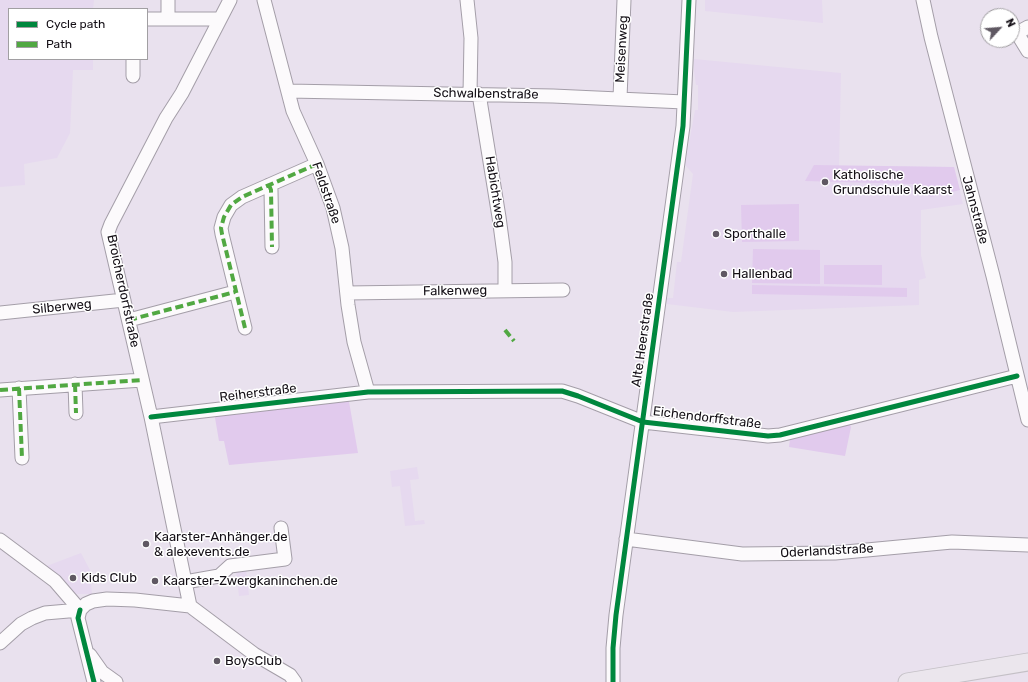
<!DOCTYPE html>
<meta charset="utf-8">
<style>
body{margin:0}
#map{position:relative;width:1028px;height:682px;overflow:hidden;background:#e9e1ee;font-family:Rubik,sans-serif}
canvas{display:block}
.legend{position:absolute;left:8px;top:8px;width:140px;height:52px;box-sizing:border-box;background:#fff;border:1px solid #a19fa2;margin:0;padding:5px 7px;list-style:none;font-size:12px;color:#140f16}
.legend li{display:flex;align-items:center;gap:8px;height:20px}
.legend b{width:20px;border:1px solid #a19fa2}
.north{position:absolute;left:980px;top:8px;width:40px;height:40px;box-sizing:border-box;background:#fff;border:1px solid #a19fa2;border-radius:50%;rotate:64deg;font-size:11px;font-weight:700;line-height:16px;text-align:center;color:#140f16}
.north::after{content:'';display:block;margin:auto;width:14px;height:18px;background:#5f5862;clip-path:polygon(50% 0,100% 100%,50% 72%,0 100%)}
</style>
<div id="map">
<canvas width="1028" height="682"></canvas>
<ul class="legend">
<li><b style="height:5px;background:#00873e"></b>Cycle path</li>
<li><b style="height:5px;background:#51a842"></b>Path</li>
</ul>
<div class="north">N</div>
</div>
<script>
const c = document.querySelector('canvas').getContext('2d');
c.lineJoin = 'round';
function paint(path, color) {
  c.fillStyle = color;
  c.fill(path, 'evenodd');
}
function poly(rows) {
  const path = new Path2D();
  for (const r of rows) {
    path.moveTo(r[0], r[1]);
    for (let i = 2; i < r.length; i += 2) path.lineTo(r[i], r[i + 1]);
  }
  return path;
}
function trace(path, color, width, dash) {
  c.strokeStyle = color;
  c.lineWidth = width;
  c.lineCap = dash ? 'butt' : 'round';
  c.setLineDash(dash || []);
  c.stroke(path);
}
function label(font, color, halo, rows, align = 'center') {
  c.font = font + ' Rubik,sans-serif';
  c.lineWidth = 3;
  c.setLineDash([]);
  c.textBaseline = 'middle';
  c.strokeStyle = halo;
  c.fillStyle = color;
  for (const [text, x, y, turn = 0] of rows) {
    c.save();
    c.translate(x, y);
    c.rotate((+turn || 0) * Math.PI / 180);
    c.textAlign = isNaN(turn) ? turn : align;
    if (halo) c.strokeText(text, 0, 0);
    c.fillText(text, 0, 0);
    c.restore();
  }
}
const built = poly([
 [0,0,94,0,93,9,9,9,9,59,93,59,93,70,73,70,70,133,57,158,24,164,25,185,0,187],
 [705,0,822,0,823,23,705,11],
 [694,59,841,73,839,166,954,167,963,204,921,210,921,255,926,278,919,280,919,305,733,312,667,304,667,298,673,298,677,262,681,262,693,174,685,165,695,110,698,110,698,85,696,85,694,71],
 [417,467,419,479,410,480,415,521,424,520,425,524,405,526,400,486,392,487,390,471],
 [81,553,90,570,92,594,75,594,64,587,44,567],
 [246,570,249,595,239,596,236,571]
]);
const green = poly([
 [814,165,954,167,960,190,931,197,912,184,805,181],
 [799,204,799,241,742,242,741,205],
 [753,249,820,250,820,284,752,283],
 [824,265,882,265,882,285,824,284],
 [752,285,907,288,907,297,752,294],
 [348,396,358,453,229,465,224,441,219,441,214,412],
 [849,423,851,427,845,456,789,447,790,439,794,437]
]);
const minor = poly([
 [264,0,293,111,317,164,333,208,342,248,348,305,354,342,368,392],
 [467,0,471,38,470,94],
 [923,0,931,37,993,276,1028,420],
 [147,19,220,19],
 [168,19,168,0],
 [1028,27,1017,33,1028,51],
 [133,76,133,59],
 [288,91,553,96,684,102],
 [479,94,499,217,505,262,505,291],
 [620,98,624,0],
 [269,185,271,190,272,247],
 [347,293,563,290],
 [0,313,124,300],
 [129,320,235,292],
 [245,328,222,234,221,228,224,217,231,205,242,197,317,164],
 [75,384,76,413],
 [19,388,22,458],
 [0,390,142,380],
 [151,417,368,392,562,391,578,396,643,422,768,436,780,435,1017,376],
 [626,539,742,554,835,553,952,542,1028,545],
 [0,540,55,581,80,610],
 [185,582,219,576,230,566,285,559,281,528],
 [190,606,151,417,108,232,111,224,166,118,182,93,230,0],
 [80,610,78,618,94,682],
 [0,643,21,624,32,618,45,613,80,610,86,604,93,601,107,599,135,600,190,606,254,654,290,675,295,682],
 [90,655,102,672,116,682],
 [613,682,613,648,616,615,683,126,689,0]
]);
const major = poly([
 [907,682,1028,662]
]);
const quiet = poly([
 [269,185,271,190,272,247],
 [129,320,235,292],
 [245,328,222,234,221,228,224,217,231,205,242,197,317,164],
 [505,330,514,341],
 [75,384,76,413],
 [19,388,22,458],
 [0,390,142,380]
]);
const cycleway = poly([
 [151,417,368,392,562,391,578,396,643,422,768,436,780,435,1017,376],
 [80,610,78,618,94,682],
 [613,682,613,648,616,615,683,126,689,0]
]);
const markers = [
 [825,182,4,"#5f5862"],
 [716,234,4,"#5f5862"],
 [724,274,4,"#5f5862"],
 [146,544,4,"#5f5862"],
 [73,578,4,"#5f5862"],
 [155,581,4,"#5f5862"],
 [217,661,4,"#5f5862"]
];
const streetNames = [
 ["Meisenweg",622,49,-87],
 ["Schwalbenstraße",486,94,1],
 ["Habichtweg",495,192,81],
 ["Feldstraße",326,193,71],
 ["Jahnstraße",975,210,75],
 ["Broicherdorfstraße",123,291,78],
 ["Falkenweg",455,291,-1],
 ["Silberweg",62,307,-6],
 ["Alte Heerstraße",643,340,-82],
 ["Reiherstraße",258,393,-7],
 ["Eichendorffstraße",707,418,7],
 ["Oderlandstraße",827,551,-3]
];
const poiNames = [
 ["Katholische",833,175],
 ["Grundschule Kaarst",833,190],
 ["Sporthalle",724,234],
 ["Hallenbad",732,274],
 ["Kaarster-Anhänger.de",154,537],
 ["& alexevents.de",154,552],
 ["Kids Club",81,578],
 ["Kaarster-Zwergkaninchen.de",163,581],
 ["BoysClub",225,661]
];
paint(built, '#e6d9ef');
paint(green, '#e1caed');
trace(minor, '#a49ea8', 15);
trace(major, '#c4c0c6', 19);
trace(minor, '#fcfafc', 13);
trace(major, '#ebe6ed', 17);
trace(quiet, '#51a842', 4, [8, 4]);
trace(cycleway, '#00873e', 5);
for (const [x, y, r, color] of markers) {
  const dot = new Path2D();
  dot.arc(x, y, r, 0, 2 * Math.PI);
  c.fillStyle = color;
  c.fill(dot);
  trace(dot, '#fff', 1.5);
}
label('13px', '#140f16', '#fff', streetNames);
label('13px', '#140f16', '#fff', poiNames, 'left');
</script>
